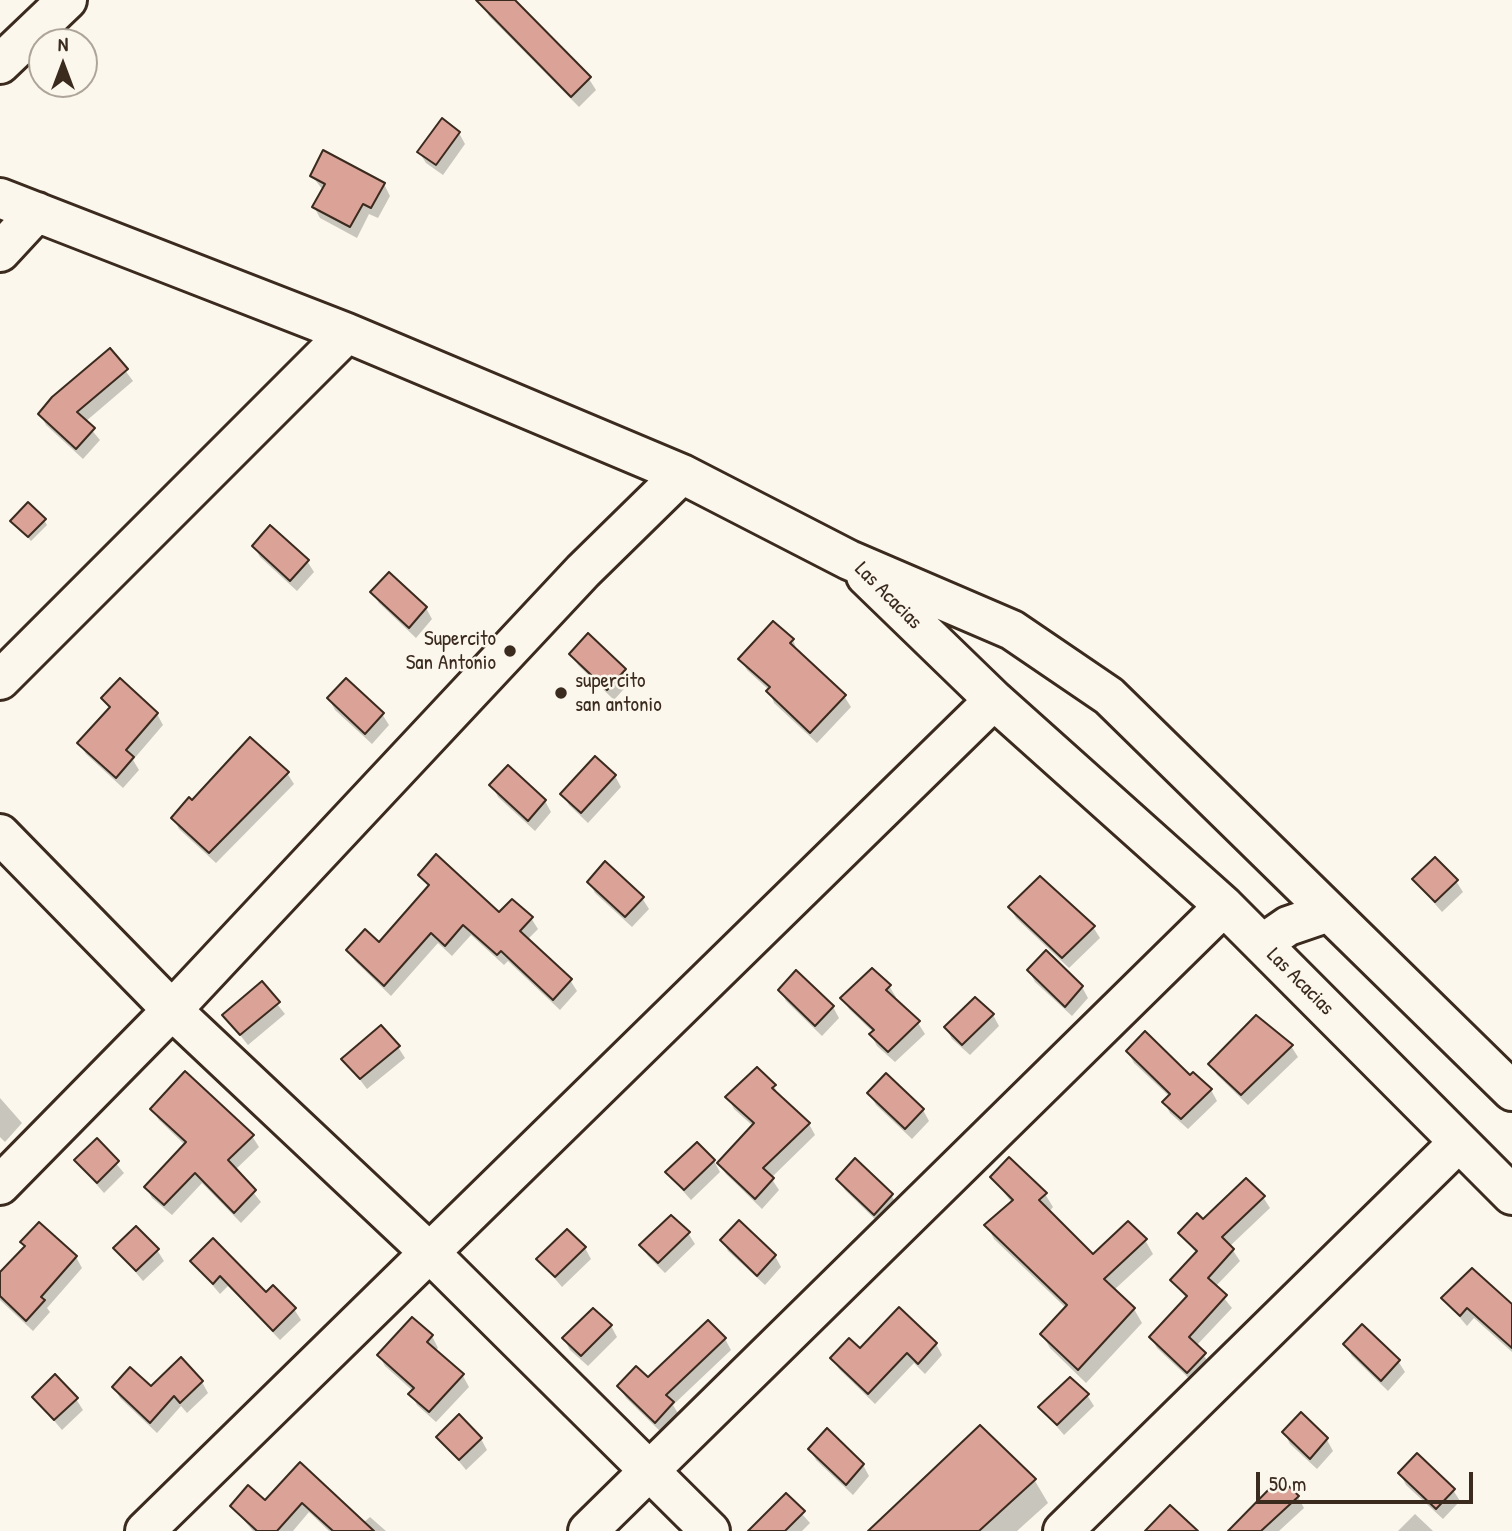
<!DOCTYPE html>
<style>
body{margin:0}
#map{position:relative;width:1512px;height:1531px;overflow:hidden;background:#fbf7ec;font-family:"Patrick Hand",sans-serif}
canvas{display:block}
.north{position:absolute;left:28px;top:28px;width:70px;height:70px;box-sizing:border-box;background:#fbf7ec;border:2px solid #aea59a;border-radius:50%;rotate:0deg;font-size:19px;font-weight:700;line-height:28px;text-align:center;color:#3b2a1e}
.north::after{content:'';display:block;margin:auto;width:24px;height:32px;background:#3b2a1e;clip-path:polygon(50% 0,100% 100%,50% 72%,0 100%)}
.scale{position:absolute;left:1256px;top:1472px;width:217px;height:32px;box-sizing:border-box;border:4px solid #3b2a1e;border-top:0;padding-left:9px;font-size:21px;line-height:24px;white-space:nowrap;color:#3b2a1e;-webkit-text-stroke:5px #fbf7ec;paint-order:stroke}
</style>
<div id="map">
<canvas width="1512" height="1531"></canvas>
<div class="north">N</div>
<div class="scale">50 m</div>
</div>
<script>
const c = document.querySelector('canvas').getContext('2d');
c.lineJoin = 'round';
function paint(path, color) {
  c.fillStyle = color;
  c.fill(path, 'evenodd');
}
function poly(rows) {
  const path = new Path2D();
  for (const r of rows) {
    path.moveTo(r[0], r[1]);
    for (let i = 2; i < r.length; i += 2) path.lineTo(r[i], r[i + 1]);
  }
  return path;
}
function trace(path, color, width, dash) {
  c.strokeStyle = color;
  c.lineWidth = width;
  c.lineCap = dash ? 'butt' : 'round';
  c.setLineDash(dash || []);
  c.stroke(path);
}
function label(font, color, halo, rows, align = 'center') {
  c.font = font + ' "Patrick Hand",sans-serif';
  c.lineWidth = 5;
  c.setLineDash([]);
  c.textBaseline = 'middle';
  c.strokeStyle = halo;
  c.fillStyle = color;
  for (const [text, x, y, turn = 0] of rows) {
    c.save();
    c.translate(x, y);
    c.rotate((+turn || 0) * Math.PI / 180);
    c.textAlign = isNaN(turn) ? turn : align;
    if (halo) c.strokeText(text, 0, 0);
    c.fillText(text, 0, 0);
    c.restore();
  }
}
const shadow = poly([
 [487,0,512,0,589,79,596,90,579,107,489,16,483,5],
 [459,133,465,144,443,175,426,163,419,152],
 [312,176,384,184,390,196,378,218,369,214,357,238,320,218,314,207,323,190],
 [110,350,133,381,85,422,100,440,83,459,46,425,40,414],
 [44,520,47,525,31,541,12,521],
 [254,546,307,561,314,572,297,591,260,557],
 [372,592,426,608,432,619,416,638,379,603],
 [773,623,793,640,798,653,844,696,851,707,817,743,774,703,769,690,747,670,740,659],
 [571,654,625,670,631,681,614,700,578,665],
 [103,699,157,714,163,725,133,760,139,770,123,788,86,754,79,743,110,710],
 [329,699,382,714,389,725,372,744,335,710],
 [508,767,545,801,551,812,535,831,498,797,492,785],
 [287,773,294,784,216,863,179,829,173,818],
 [615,776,621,787,588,823,569,805,563,794],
 [420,875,499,915,531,918,538,929,527,940,570,980,577,991,560,1010,508,961,504,965,471,935,452,956,438,943,391,996,355,961,348,950,379,945,429,888],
 [1414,880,1456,881,1463,892,1442,912],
 [589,882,642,898,649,909,632,927,595,893],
 [1010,907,1093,927,1100,938,1069,968,1016,918],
 [1029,971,1082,987,1088,998,1072,1016,1035,982],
 [261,984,285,1014,248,1045,224,1015],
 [889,986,896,997,893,1000,918,1023,925,1034,895,1062,877,1046,871,1035,873,1032,849,1009,842,998],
 [780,990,833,1007,839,1018,822,1036,786,1001],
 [993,1015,999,1026,970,1055,952,1039,946,1028],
 [1291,1046,1298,1057,1248,1105,1217,1075,1210,1064],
 [398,1047,405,1058,367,1089,344,1059],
 [1128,1052,1190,1077,1211,1090,1217,1101,1188,1129,1170,1113,1164,1102,1170,1097,1134,1063],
 [886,1076,923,1110,929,1121,912,1139,876,1105,870,1094],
 [774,1086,780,1098,809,1124,815,1135,771,1178,779,1190,762,1209,726,1174,719,1163,753,1126,734,1109,728,1097],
 [0,1098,22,1123,5,1142,0,1137],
 [152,1109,252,1136,259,1147,235,1170,261,1202,241,1223,202,1183,172,1215,152,1198,146,1187,185,1145,159,1120],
 [97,1141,124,1173,104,1193,76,1161],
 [714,1161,720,1172,691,1200,667,1173],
 [992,1177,1045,1194,1053,1207,1049,1212,1093,1256,1145,1240,1153,1254,1114,1290,1134,1309,1142,1323,1086,1383,1050,1348,1042,1334,1066,1308,994,1239,987,1225,1012,1203],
 [838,1179,891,1195,898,1206,881,1225,845,1190],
 [1263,1197,1270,1208,1230,1246,1240,1261,1215,1287,1232,1308,1196,1346,1211,1365,1194,1383,1157,1348,1151,1337,1187,1299,1172,1280,1197,1254,1180,1233],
 [739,1222,775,1256,781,1267,765,1285,728,1251,722,1240],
 [39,1224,76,1257,82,1268,47,1308,50,1312,33,1331,0,1300,0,1275,26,1247,22,1242],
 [688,1233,695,1244,665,1273,648,1256,641,1245],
 [115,1248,157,1250,164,1261,143,1281],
 [585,1248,591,1259,562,1287,538,1259],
 [192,1261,294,1309,301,1320,280,1340,228,1286,220,1294],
 [1443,1298,1512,1307,1512,1352,1474,1318,1467,1326],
 [412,1319,432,1336,438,1348,435,1351,463,1376,469,1387,436,1422,417,1405,411,1394,413,1391,385,1366,379,1355],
 [611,1326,617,1337,588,1366,570,1350,564,1339],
 [725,1339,731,1350,673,1405,679,1415,662,1433,626,1398,619,1387,648,1380],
 [936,1344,942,1355,925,1374,914,1363,875,1404,839,1369,832,1358,860,1351],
 [1345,1345,1398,1361,1405,1372,1388,1391,1352,1356],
 [202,1382,208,1393,187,1413,181,1406,157,1433,120,1398,114,1387,151,1388],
 [1087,1395,1094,1406,1064,1435,1040,1407],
 [34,1397,76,1399,83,1410,62,1430],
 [1301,1414,1327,1440,1333,1451,1317,1469,1290,1444,1284,1432],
 [980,1428,1035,1481,1048,1503,1017,1531,870,1531],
 [439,1437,481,1439,487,1450,466,1470],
 [810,1449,863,1465,869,1476,853,1495,816,1460],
 [300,1465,363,1523,370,1517,386,1531,329,1531,309,1512,293,1531,253,1531,232,1506,265,1503],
 [1400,1473,1453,1490,1460,1501,1443,1519,1406,1485],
 [786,1496,810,1523,802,1531,761,1531],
 [1298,1497,1304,1508,1279,1531,1231,1531],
 [1415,1514,1433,1531,1398,1531]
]);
const building = poly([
 [476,0,515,0,591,77,571,97,476,0],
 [442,118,460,132,436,165,417,152,442,118],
 [323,150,385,183,371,208,363,204,350,227,312,207,325,184,310,176,323,150],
 [110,348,128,369,77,412,95,428,76,449,38,414,52,397,110,348],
 [28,502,46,519,28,537,10,521,28,502],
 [270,525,309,560,290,581,252,546,270,525],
 [389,572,427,607,409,628,370,592,389,572],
 [773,621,794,639,790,643,846,695,810,733,766,691,770,687,738,659,773,621],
 [588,633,626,669,607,690,569,654,588,633],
 [120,678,158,713,126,750,134,757,116,778,77,743,110,707,101,698,120,678],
 [346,678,384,713,365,734,327,698,346,678],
 [250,737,289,772,209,853,171,818,189,797,192,800,250,737],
 [595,756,616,775,581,813,560,794,595,756],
 [508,765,546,800,528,821,489,785,508,765],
 [436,854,499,912,512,899,533,917,520,931,572,979,553,1000,501,951,497,955,463,925,445,946,431,933,384,986,346,950,365,929,379,942,429,885,418,875,436,854],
 [1435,857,1458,880,1435,902,1412,879,1435,857],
 [605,861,644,897,625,917,587,882,605,861],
 [1040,876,1095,926,1062,958,1008,907,1040,876],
 [1046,950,1083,986,1065,1007,1027,970,1046,950],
 [872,968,891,985,886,990,920,1021,888,1052,869,1034,874,1030,840,998,872,968],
 [796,970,834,1006,815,1026,778,990,796,970],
 [262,981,280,1002,240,1035,222,1015,262,981],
 [975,997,994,1014,962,1045,944,1027,975,997],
 [1256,1015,1293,1045,1241,1095,1208,1064,1256,1015],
 [381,1025,400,1046,360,1079,341,1059,381,1025],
 [1145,1031,1190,1075,1193,1072,1212,1089,1181,1119,1162,1102,1170,1094,1126,1051,1145,1031],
 [757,1067,776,1085,772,1088,810,1123,763,1168,774,1178,755,1199,717,1163,754,1123,725,1097,757,1067],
 [185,1071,254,1135,228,1160,256,1190,234,1213,195,1173,164,1205,144,1187,186,1142,150,1109,185,1071],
 [886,1073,924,1109,905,1129,867,1093,886,1073],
 [97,1138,119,1161,97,1183,74,1160,97,1138],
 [697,1142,715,1160,684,1190,665,1172,697,1142],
 [1009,1157,1047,1193,1039,1200,1093,1254,1128,1221,1147,1239,1104,1279,1135,1308,1078,1370,1040,1334,1067,1305,984,1225,1013,1200,990,1177,1009,1157],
 [855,1158,893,1194,874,1215,836,1179,855,1158],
 [1246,1178,1265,1196,1222,1237,1234,1249,1208,1278,1227,1295,1189,1337,1206,1353,1187,1373,1149,1337,1187,1296,1170,1280,1197,1251,1178,1233,1197,1213,1203,1219,1246,1178],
 [671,1215,690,1232,658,1263,639,1245,671,1215],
 [739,1220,776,1255,757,1276,720,1240,739,1220],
 [39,1222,77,1256,41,1297,45,1300,26,1321,0,1296,0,1272,25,1246,20,1242,39,1222],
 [136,1226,159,1249,136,1271,113,1248,136,1226],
 [567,1229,586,1247,555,1277,536,1259,567,1229],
 [213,1238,266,1292,273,1285,296,1308,273,1331,220,1276,213,1284,190,1261,213,1238],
 [1472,1268,1512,1304,1512,1348,1467,1308,1460,1316,1441,1298,1472,1268],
 [899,1307,937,1343,918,1364,907,1353,868,1394,830,1358,849,1338,860,1348,899,1307],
 [593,1308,612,1325,581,1356,562,1338,593,1308],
 [412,1317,433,1335,427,1342,464,1374,429,1412,408,1394,414,1388,377,1355,412,1317],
 [708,1320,726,1338,666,1395,674,1402,655,1423,617,1386,636,1366,648,1377,708,1320],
 [1362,1324,1400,1360,1381,1381,1343,1344,1362,1324],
 [181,1357,203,1381,180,1403,174,1396,150,1423,112,1387,130,1367,151,1386,181,1357],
 [55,1374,78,1398,54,1420,32,1397,55,1374],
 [1070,1377,1089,1394,1057,1425,1038,1407,1070,1377],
 [1301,1412,1328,1438,1310,1459,1282,1432,1301,1412],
 [459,1414,482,1438,459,1460,436,1437,459,1414],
 [980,1425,1036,1479,979,1531,868,1531,980,1425],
 [827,1428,864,1464,846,1485,808,1449,827,1428],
 [1417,1453,1455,1489,1436,1509,1398,1473,1417,1453],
 [300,1462,374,1531,333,1531,302,1503,277,1531,257,1531,230,1506,248,1485,265,1500,300,1462],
 [1280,1478,1299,1496,1261,1531,1228,1531,1280,1478],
 [786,1493,805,1511,785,1531,748,1531,786,1493],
 [1170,1505,1198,1531,1145,1531,1170,1505]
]);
const minor = poly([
 [0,64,67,0],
 [0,198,347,333,682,474,849,560,1012,630,1109,696,1512,1091],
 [0,252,37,212],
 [866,576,994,700,1224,906,1512,1195],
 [0,680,347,333],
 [0,834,172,1010,429,1252,710,1531],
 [1262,944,1288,926,1329,912],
 [0,1185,172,1010,583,571,682,474],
 [145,1531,994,700],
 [588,1531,1224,906],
 [1063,1531,1459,1142]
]);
const markers = [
 [510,651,7,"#3b2a1e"],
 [561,693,7,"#3b2a1e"]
];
const streetNames = [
 ["Las Acacias",888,596,45],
 ["Las Acacias",1300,982,45]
];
const poiNames = [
 ["Supercito",496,639],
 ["San Antonio",496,663],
 ["supercito",575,681,"left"],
 ["san antonio",575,705,"left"]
];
paint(shadow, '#0003');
paint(building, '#dba298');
trace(building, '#3b2a1e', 2);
trace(minor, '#3b2a1e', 44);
trace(minor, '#fbf7ec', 38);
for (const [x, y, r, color] of markers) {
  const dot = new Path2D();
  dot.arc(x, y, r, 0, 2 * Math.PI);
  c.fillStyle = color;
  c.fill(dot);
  trace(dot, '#fbf7ec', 2.5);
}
label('21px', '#3b2a1e', '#fbf7ec', streetNames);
label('21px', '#3b2a1e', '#fbf7ec', poiNames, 'right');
</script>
